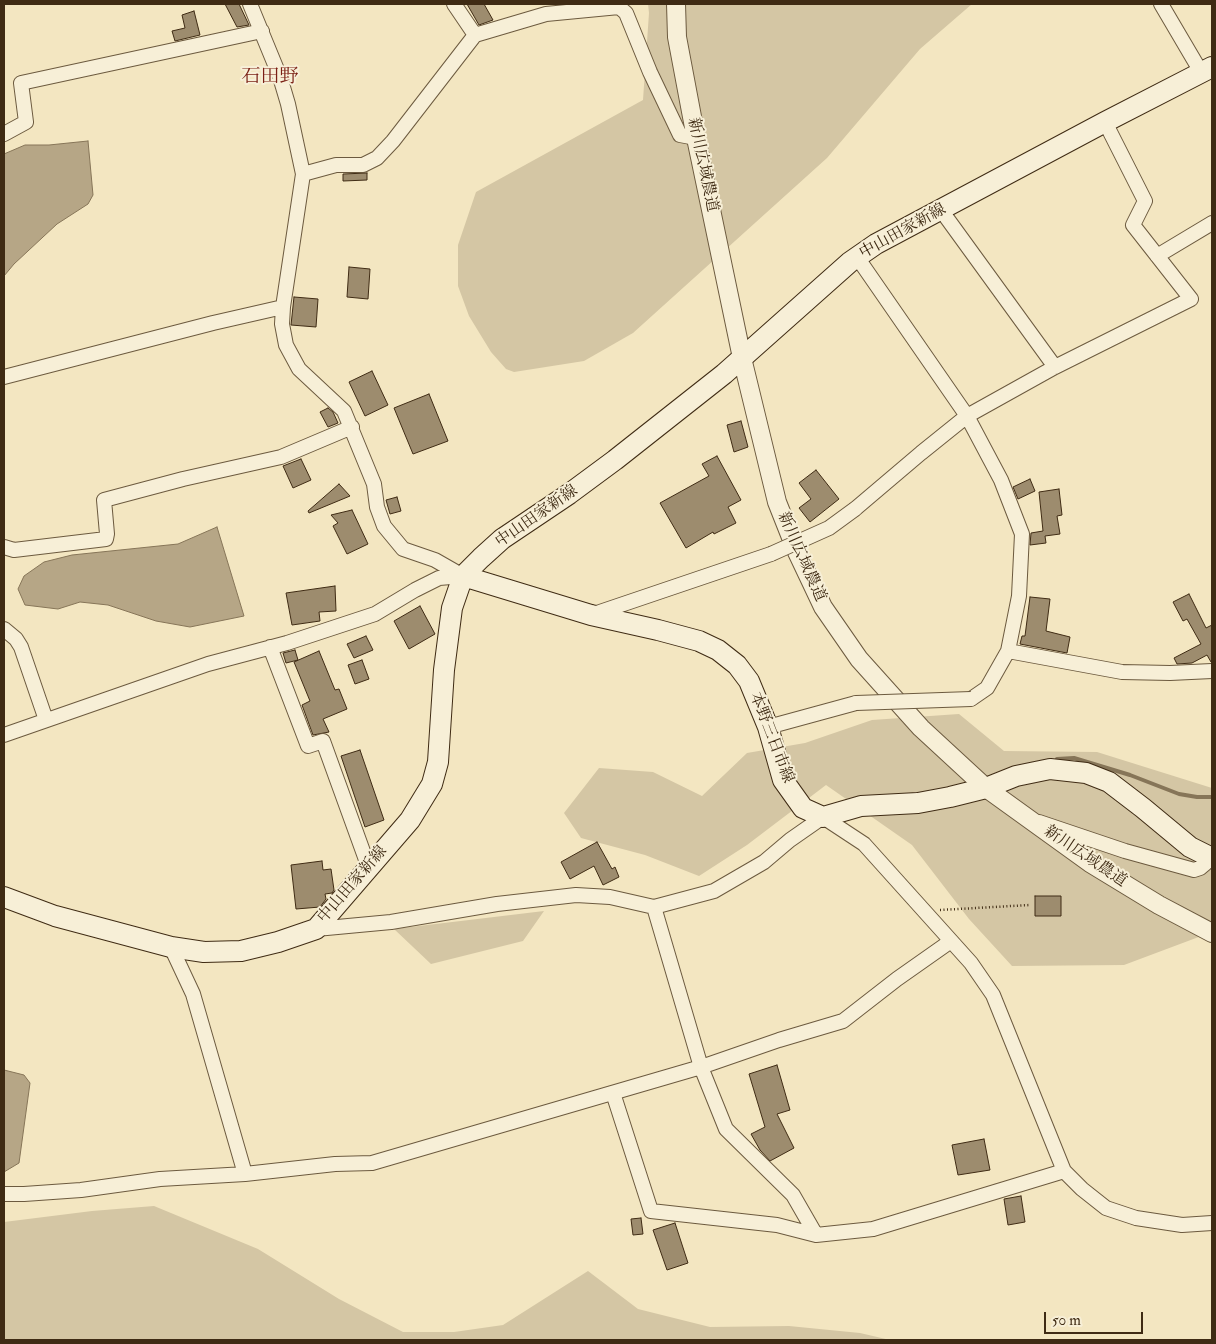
<!DOCTYPE html>
<meta charset="utf-8">
<style>
body{margin:0}
#map{position:relative;width:1216px;height:1344px;overflow:hidden;background:#f3e6c1;font-family:"IM FELL Double Pica",serif}
canvas{display:block}
.frame{position:absolute;inset:0;border:5px solid #3f2b14;pointer-events:none}
.scale{position:absolute;left:1044px;top:1312px;width:99px;height:22px;box-sizing:border-box;border:2px solid #3f2b14;border-top:0;padding-left:6px;font-size:15px;line-height:18px;white-space:nowrap;color:#3f2b14;-webkit-text-stroke:4px #f7efd7;paint-order:stroke}
</style>
<div id="map">
<canvas width="1216" height="1344"></canvas>
<div class="frame"></div>
<div class="scale">50 m</div>
</div>
<script>
const c = document.querySelector('canvas').getContext('2d');
c.lineJoin = 'round';
function paint(path, color) {
  c.fillStyle = color;
  c.fill(path, 'evenodd');
}
function poly(rows) {
  const path = new Path2D();
  for (const r of rows) {
    path.moveTo(r[0], r[1]);
    for (let i = 2; i < r.length; i += 2) path.lineTo(r[i], r[i + 1]);
  }
  return path;
}
function trace(path, color, width, dash) {
  c.strokeStyle = color;
  c.lineWidth = width;
  c.lineCap = dash ? 'butt' : 'round';
  c.setLineDash(dash || []);
  c.stroke(path);
}
function label(font, color, halo, rows, align = 'center') {
  c.font = font + ' "IM FELL Double Pica","Noto Serif JP",serif';
  c.lineWidth = 4;
  c.setLineDash([]);
  c.textBaseline = 'middle';
  c.strokeStyle = halo;
  c.fillStyle = color;
  for (const [text, x, y, turn = 0] of rows) {
    c.save();
    c.translate(x, y);
    c.rotate((+turn || 0) * Math.PI / 180);
    c.textAlign = isNaN(turn) ? turn : align;
    if (halo) c.strokeText(text, 0, 0);
    c.fillText(text, 0, 0);
    c.restore();
  }
}
const green = poly([
 [648,4,972,4,920,49,827,158,633,333,584,361,514,372,506,369,491,352,469,316,458,286,458,245,476,192,643,100,649,13],
 [959,714,1004,751,1097,752,1212,788,1212,932,1124,965,1012,966,969,919,912,845,826,785,747,845,699,876,645,855,581,838,564,813,599,768,653,772,702,796,747,753,805,743,872,720],
 [544,911,523,941,431,964,394,929],
 [154,1206,258,1249,339,1299,403,1332,454,1332,503,1325,588,1271,638,1309,710,1327,789,1326,860,1333,890,1340,4,1340,4,1222,92,1211]
]);
const water = poly([
 [88,141,93,195,88,204,57,224,14,264,4,276,4,154,25,145,49,145,88,141],
 [217,527,244,616,190,627,156,621,108,605,80,602,58,609,25,605,18,589,24,576,44,562,72,555,178,544,217,527],
 [4,1070,24,1075,30,1083,19,1163,4,1172,4,1070]
]);
const stream = poly([
 [1057,759,1074,758,1130,775,1179,794,1197,797,1212,797]
]);
const building = poly([
 [225,4,239,4,249,25,237,27,225,4],
 [467,4,484,4,493,20,479,25,467,4],
 [194,11,200,35,175,41,172,31,185,28,182,15,194,11],
 [367,173,367,180,343,181,343,174,367,173],
 [349,267,370,269,368,299,347,297,349,267],
 [294,297,318,299,316,327,291,325,294,297],
 [372,371,388,405,365,416,349,382,372,371],
 [429,394,448,441,413,454,394,408,429,394],
 [328,408,333,412,338,423,328,427,320,412,328,408],
 [741,421,748,447,734,452,727,425,741,421],
 [717,456,741,500,728,507,736,523,714,534,713,532,686,548,660,503,709,476,702,464,717,456],
 [301,459,311,480,293,488,283,466,301,459],
 [816,470,839,499,810,522,799,508,811,499,799,483,816,470],
 [1030,479,1035,491,1018,499,1013,487,1030,479],
 [339,484,350,496,309,513,308,511,339,484],
 [1059,489,1062,515,1057,516,1060,534,1045,536,1046,543,1030,545,1031,533,1043,531,1039,492,1059,489],
 [397,497,401,511,390,514,386,500,397,497],
 [352,510,368,544,347,554,333,526,338,523,331,515,352,510],
 [335,586,336,611,319,612,320,621,292,625,286,593,335,586],
 [1189,594,1206,628,1212,625,1212,662,1211,662,1207,655,1192,663,1177,664,1174,658,1201,644,1187,619,1183,621,1173,602,1189,594],
 [1030,597,1050,599,1046,631,1070,637,1067,653,1020,644,1022,636,1025,636,1030,597],
 [420,606,435,634,409,649,394,621,420,606],
 [366,636,373,650,354,658,347,644,366,636],
 [295,650,298,660,286,663,283,653,295,650],
 [319,651,335,690,339,689,347,709,323,719,329,732,313,735,302,705,310,701,294,662,319,651],
 [362,660,369,679,355,684,348,665,362,660],
 [360,750,384,820,365,827,341,756,360,750],
 [597,842,612,869,615,867,619,877,603,885,594,866,570,879,561,862,597,842],
 [322,861,323,870,331,869,334,890,332,893,325,894,326,899,320,907,296,909,291,865,322,861],
 [1035,896,1061,896,1061,916,1035,916,1035,896],
 [777,1065,790,1110,777,1114,794,1148,770,1161,760,1150,751,1134,765,1127,749,1074,777,1065],
 [984,1139,990,1170,958,1175,952,1145,984,1139],
 [1021,1196,1025,1222,1008,1225,1004,1199,1021,1196],
 [641,1218,643,1234,633,1235,631,1219,641,1218],
 [675,1223,688,1263,667,1270,653,1230,675,1223]
]);
const path = poly([
 [940,910,1030,905]
]);
const minor = poly([
 [250,4,280,77,288,104,303,174,283,307,282,324,286,345,299,369,344,411,374,484,377,507,384,526,403,549,435,560,463,576],
 [1161,4,1201,72],
 [475,35,546,14,619,7,626,13,650,72,680,135,696,138],
 [4,134,26,122,21,83,262,31],
 [303,174,336,165,363,165,377,158,393,141,475,35,454,4],
 [941,210,1055,367],
 [1157,256,1212,223],
 [857,257,967,416,1001,480,1022,534,1019,596,1008,651,987,688,971,699],
 [4,377,213,323,283,307],
 [855,509,921,453,967,416,1055,367,1191,299,1133,225,1145,201,1105,122],
 [4,547,14,550,106,539,107,534,104,500,183,479,281,457,352,427],
 [591,615,771,554],
 [4,629,16,639,21,647,46,720],
 [270,647,308,746,323,741,369,868],
 [1008,651,1122,672,1170,673,1212,671],
 [768,727,856,703],
 [4,735,208,664,287,643,375,614,415,590,439,578,463,576],
 [1039,822,1125,851,1194,870,1200,868,1212,858],
 [654,907,701,1067,726,1129,793,1195,816,1235],
 [316,929,391,922,497,904,576,895,610,897,654,907,714,891,764,862,790,840,823,817,864,844,971,963,993,995,1064,1171,1082,1189,1106,1208,1136,1218,1182,1225,1212,1223],
 [171,947,193,994,245,1174],
 [613,1093,651,1211,777,1225,816,1235,873,1229,1064,1171],
 [4,1194,24,1194,81,1190,160,1179,245,1174,335,1164,372,1163,701,1067,779,1040,843,1021,897,979,951,941]
]);
const tertiary = poly([
 [676,4,677,37,696,138,742,358,777,502,796,550,823,607,859,659,921,728,986,788,1090,863,1159,905,1212,933]
]);
const secondary = poly([
 [463,576,591,615,658,630,699,641,718,650,737,665,749,681,768,727,783,780,803,808,823,817,861,806,918,803,950,797,986,788,1016,776,1050,769,1086,773,1109,782,1143,808,1190,847,1212,858],
 [4,897,55,916,171,947,204,952,241,951,278,942,316,929,410,820,432,784,438,762,444,670,452,608,463,576,481,558,502,539,569,494,615,460,724,374,850,262,876,244,1105,122,1212,67]
]);
const minorBridge = poly([
 [771,554,829,528,855,509],
 [856,703,971,699]
]);
const streetNames = [
 ["新川広域農道",702,165,78],
 ["中山田家新線",903,232,-29],
 ["中山田家新線",537,517,-35],
 ["新川広域農道",801,557,66],
 ["本野三日市線",771,738,69],
 ["新川広域農道",1085,857,34],
 ["中山田家新線",353,885,-49]
];
const quarterNames = [
 ["石田野",270,78]
];
paint(green, '#d4c6a4');
paint(water, '#b6a686');
trace(water, '#867558', 1);
trace(stream, '#867558', 4);
paint(building, '#9d8c6e');
trace(building, '#3f2b14', 1);
trace(minor, '#6c5a3f', 16);
trace(tertiary, '#6c5a3f', 20);
trace(secondary, '#3f2b14', 22);
trace(path, '#3f2b14', 2.5, [1, 2.5]);
trace(minor, '#f7efd7', 14);
trace(tertiary, '#f7efd7', 18);
trace(secondary, '#f7efd7', 20);
trace(minorBridge, '#6c5a3f', 16, []);
trace(minorBridge, '#f7efd7', 14);
label('16px', '#3f2b14', '#f7efd7', streetNames);
label('19px', '#7a1f14', '#f7efd7', quarterNames);
</script>
